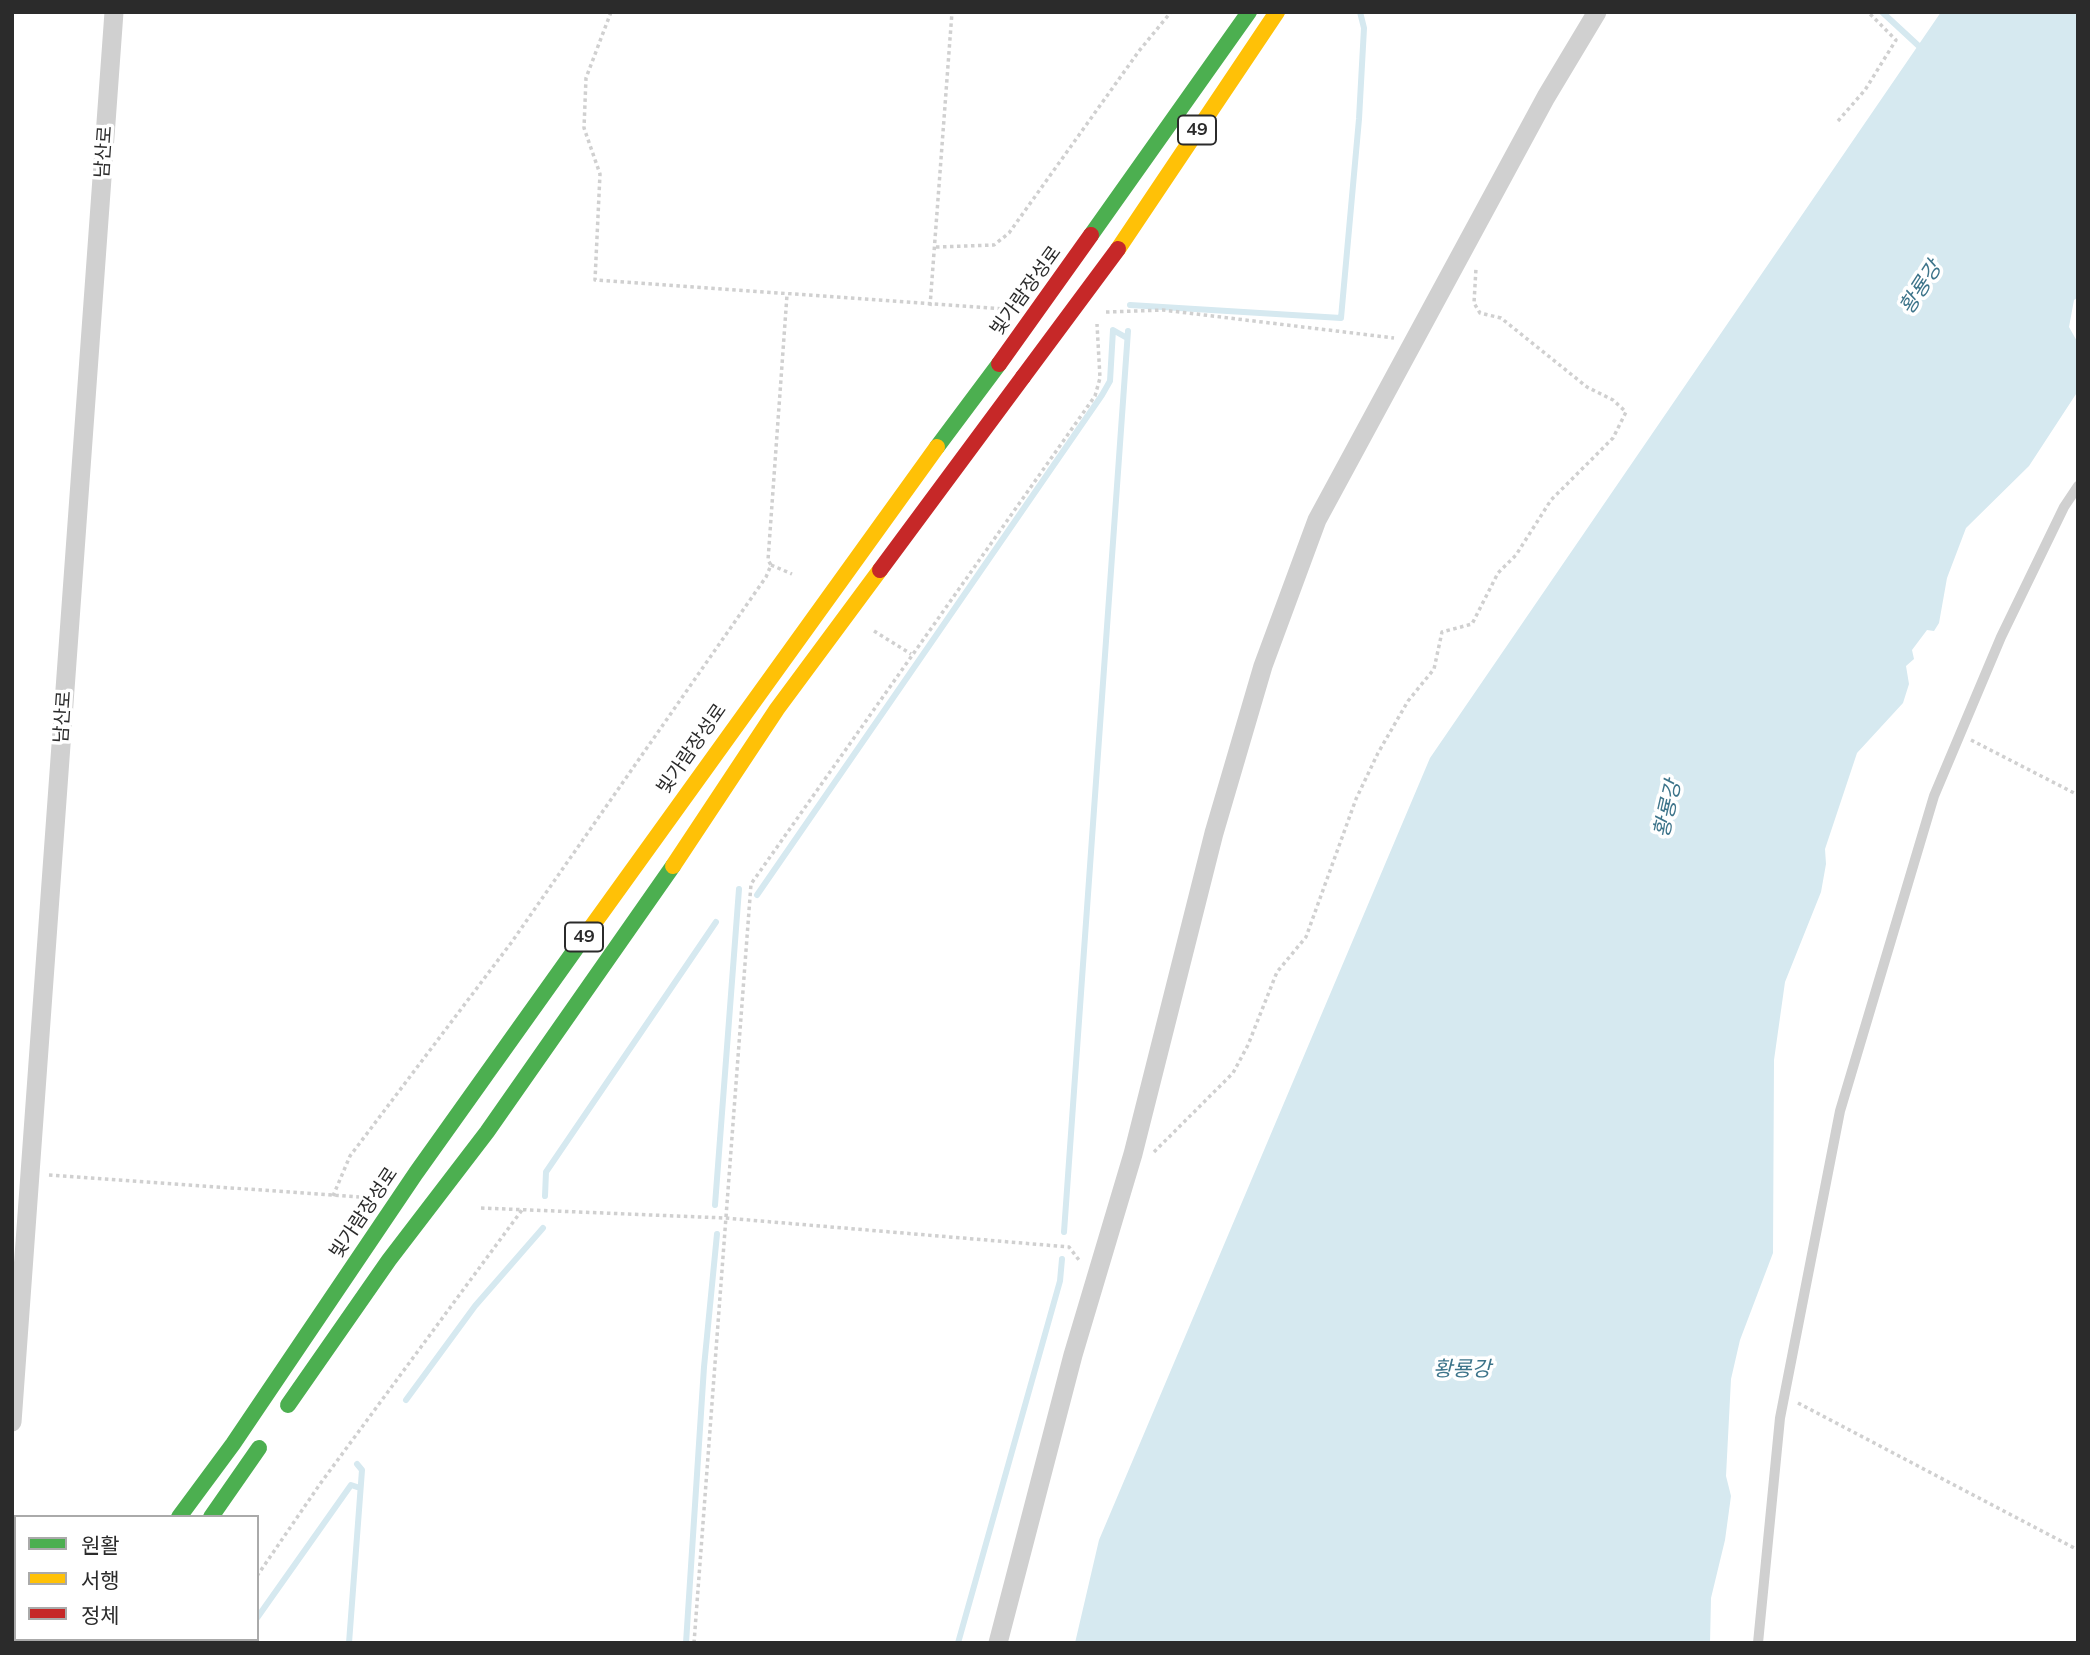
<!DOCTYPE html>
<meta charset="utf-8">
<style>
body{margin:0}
#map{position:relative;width:2090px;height:1655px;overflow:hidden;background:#fff;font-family:Mulish,"Noto Sans KR",sans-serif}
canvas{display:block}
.frame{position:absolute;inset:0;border:14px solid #2b2b2b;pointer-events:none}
.legend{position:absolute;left:14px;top:1515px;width:245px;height:126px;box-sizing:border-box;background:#fff;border:2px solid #aaa;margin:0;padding:9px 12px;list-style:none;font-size:21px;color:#2b2b2b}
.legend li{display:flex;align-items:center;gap:14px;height:35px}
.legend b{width:35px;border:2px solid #aaa}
</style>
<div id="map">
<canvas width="2090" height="1655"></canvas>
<div class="frame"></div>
<ul class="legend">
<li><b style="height:9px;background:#4caf50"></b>원활</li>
<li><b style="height:9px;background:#ffc107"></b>서행</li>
<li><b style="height:9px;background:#c62828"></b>정체</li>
</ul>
</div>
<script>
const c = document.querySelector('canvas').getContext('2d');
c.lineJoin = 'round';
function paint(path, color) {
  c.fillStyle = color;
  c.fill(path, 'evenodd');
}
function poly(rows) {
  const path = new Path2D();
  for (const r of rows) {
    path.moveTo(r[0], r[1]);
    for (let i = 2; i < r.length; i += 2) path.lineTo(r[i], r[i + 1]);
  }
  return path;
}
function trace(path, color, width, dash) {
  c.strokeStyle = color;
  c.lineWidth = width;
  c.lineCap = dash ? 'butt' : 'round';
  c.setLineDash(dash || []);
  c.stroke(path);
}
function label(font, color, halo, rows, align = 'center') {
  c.font = font + ' Mulish,"Noto Sans KR",sans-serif';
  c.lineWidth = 7;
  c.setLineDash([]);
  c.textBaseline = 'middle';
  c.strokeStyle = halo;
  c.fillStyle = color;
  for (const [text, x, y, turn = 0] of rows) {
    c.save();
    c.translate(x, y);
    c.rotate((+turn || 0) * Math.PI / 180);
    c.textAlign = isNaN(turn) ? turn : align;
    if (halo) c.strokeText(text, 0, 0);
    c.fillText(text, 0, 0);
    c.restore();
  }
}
const water = poly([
 [1941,12,2078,12,2078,297,2074,300,2069,327,2078,343,2078,391,2029,466,1966,528,1947,578,1939,623,1934,631,1927,630,1912,650,1914,659,1906,666,1909,684,1903,703,1857,753,1825,849,1826,864,1821,892,1785,982,1774,1060,1773,1253,1740,1340,1731,1379,1726,1476,1731,1496,1725,1540,1711,1598,1710,1643,1075,1643,1099,1540,1430,758]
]);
const stream = poly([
 [1882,12,1922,49],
 [1130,305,1341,318,1359,119,1364,28,1360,12],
 [757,895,1102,395,1110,381,1113,330,1127,338],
 [545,1196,546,1172,716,922],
 [715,1205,739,889],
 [1064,1232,1128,331],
 [406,1400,475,1306,543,1228],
 [257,1618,351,1485,360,1488],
 [240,1643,242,1639],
 [349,1643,362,1470,357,1464],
 [686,1643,704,1367,717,1234],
 [958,1643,1060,1281,1062,1259]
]);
const path = poly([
 [611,12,586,78,584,128,600,174,595,280,1006,309],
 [1838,121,1865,90,1896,40,1868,12],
 [936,247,994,245,1009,233,1139,51,1171,12],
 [930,306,952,12],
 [1106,312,1163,310,1394,338],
 [771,565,792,574],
 [874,631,911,654],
 [1971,740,2078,795],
 [1154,1152,1233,1073,1248,1045,1277,972,1306,937,1356,799,1378,753,1408,701,1434,669,1442,632,1472,624,1498,573,1516,555,1551,500,1613,438,1626,412,1613,400,1587,387,1501,318,1480,313,1474,303,1476,268],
 [49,1175,359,1197],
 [333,1196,350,1156,511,943,766,577,771,565,768,560,787,295],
 [481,1208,725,1218,1069,1247,1079,1260],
 [1798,1403,2078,1550],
 [257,1576,320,1484,522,1210],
 [212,1643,215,1639],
 [694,1643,751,884,1095,396,1100,378,1097,324]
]);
const lane = poly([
 [1758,1643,1780,1418,1840,1111,1934,796,2001,637,2064,507,2078,486]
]);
const street = poly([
 [12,1422,114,12],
 [998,1643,1073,1355,1133,1154,1214,833,1263,666,1317,520,1546,97,1597,12]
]);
const fast = poly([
 [1091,235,1249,12],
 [937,447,999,364],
 [288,1405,389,1260,487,1132,673,866],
 [179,1517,233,1444,416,1173,582,940],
 [211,1517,259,1448]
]);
const slow = poly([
 [1118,249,1277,12],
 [673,866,777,709,880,570],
 [582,940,937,447],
 [123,1643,125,1639]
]);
const jam = poly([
 [880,570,1023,377],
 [84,1643,87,1639]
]);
const jamBridge = poly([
 [999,364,1091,235],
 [1023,377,1118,249]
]);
const shields = [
 [1197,130,38],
 [584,937,38]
];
const shieldNames = [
 ["49",1197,130],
 ["49",584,937]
];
const streetNames = [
 ["남산로",104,152,-86],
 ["빛가람장성로",1026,291,-54],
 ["남산로",63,717,-86],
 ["빛가람장성로",692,749,-55],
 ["빛가람장성로",364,1213,-56]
];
const waterNames = [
 ["황룡강",1921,288,-57],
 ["황룡강",1668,809,-77],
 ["황룡강",1462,1370]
];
paint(water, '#d6e9f0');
trace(stream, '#d6e9f0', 6);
trace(path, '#d0d0d0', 3.5, [3.5, 3.5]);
trace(lane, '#d0d0d0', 10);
trace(street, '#d0d0d0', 19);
trace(fast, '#4caf50', 16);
trace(slow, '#ffc107', 16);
trace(jam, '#c62828', 16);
trace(jamBridge, '#c62828', 16);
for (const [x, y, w] of shields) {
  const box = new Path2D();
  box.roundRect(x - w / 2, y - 14.5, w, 29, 5);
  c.fillStyle = '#fff';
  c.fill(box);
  trace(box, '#2b2b2b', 2);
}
label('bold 18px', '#2b2b2b', null, shieldNames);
label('19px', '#2b2b2b', '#fff', streetNames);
label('italic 21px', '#3d748a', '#fff', waterNames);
</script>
